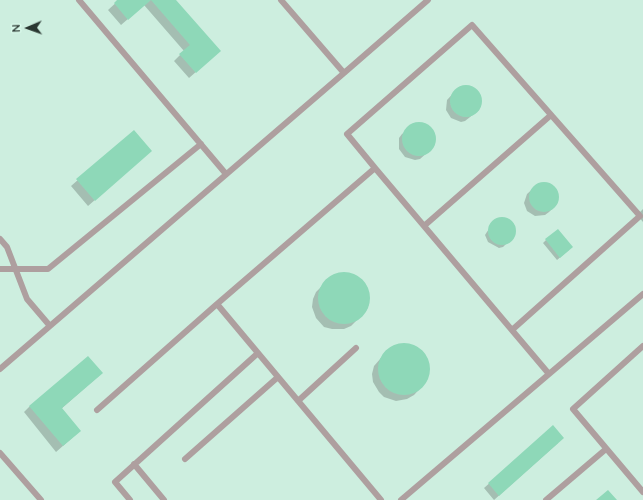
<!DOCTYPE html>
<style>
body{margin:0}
#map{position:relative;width:643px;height:500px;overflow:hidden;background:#cdeedf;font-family:Quicksand,sans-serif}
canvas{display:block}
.north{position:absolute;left:8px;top:8px;width:40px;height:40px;-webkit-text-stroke:3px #dafbec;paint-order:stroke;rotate:268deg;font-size:11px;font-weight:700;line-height:16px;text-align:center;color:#2a3731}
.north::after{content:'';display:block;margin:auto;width:14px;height:18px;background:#2a3731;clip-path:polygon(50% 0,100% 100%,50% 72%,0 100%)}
</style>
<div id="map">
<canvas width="643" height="500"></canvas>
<div class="north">N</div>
</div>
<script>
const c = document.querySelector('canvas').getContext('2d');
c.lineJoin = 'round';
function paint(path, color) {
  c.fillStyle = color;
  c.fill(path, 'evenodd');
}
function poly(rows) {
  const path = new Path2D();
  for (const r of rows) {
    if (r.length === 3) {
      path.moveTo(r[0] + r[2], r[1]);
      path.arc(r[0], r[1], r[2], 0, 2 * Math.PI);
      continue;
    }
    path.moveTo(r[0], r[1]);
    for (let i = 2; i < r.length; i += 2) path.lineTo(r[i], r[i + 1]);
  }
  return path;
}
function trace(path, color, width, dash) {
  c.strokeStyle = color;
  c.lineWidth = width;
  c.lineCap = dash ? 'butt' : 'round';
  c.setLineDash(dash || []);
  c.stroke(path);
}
const shadow = poly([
 [119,0,175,0,213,57,189,78,174,61,184,51,144,5,121,25,108,10],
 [464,86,474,88,480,95,481,100,479,110,465,121,461,122,451,118,446,110,447,100,459,87],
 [416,123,426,124,434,132,435,142,428,152,420,159,415,160,405,157,399,149,399,138,402,134],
 [134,131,151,151,88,206,71,186],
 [547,183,555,189,558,198,554,207,549,212,545,215,535,216,527,211,524,203,527,194,538,184],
 [643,209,643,222,637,215],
 [502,218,510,221,514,229,513,237,503,247,499,248,488,242,485,235,494,221],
 [546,240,569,250,557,260,543,243],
 [342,273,357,276,366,285,369,296,369,304,366,311,351,326,344,329,332,329,324,327,316,318,312,307,313,299,316,292,331,277],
 [406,344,417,347,423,352,429,363,429,371,426,382,414,395,407,399,396,401,384,397,379,392,373,382,372,374,374,366,388,350,394,346],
 [102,373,61,409,80,431,56,452,24,412,30,406],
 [553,427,558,443,494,500,484,488]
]);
const building = poly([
 [117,0,151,0,128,20,114,3],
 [151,0,176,0,221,51,196,73,179,54,190,45],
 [466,101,16],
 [419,139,17],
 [134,130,152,151,95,201,76,179],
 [544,197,15],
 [502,231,14],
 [558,229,573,247,560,258,545,239],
 [344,298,26],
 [404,369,26],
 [88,356,103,373,62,408,81,431,63,446,29,406],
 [553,425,564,438,499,496,488,483],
 [608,490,617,500,596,500]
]);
const lane = poly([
 [79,0,226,174],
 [281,0,344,73,428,0],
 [375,168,347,134,472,25,640,216,512,330],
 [424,226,551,115],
 [0,239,7,247,27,299,50,326],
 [0,269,48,269,201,144],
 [643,346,573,409,643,492],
 [0,369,344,73],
 [298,401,356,348],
 [97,410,217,304],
 [0,453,41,500],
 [185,459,278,377],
 [134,464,164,500],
 [130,500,115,482,258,353],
 [381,500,217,304,375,168,549,374],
 [401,500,643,294],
 [546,500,606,449]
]);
paint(shadow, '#0003');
paint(building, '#8ed8b8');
trace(lane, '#ae9f9f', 6);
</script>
